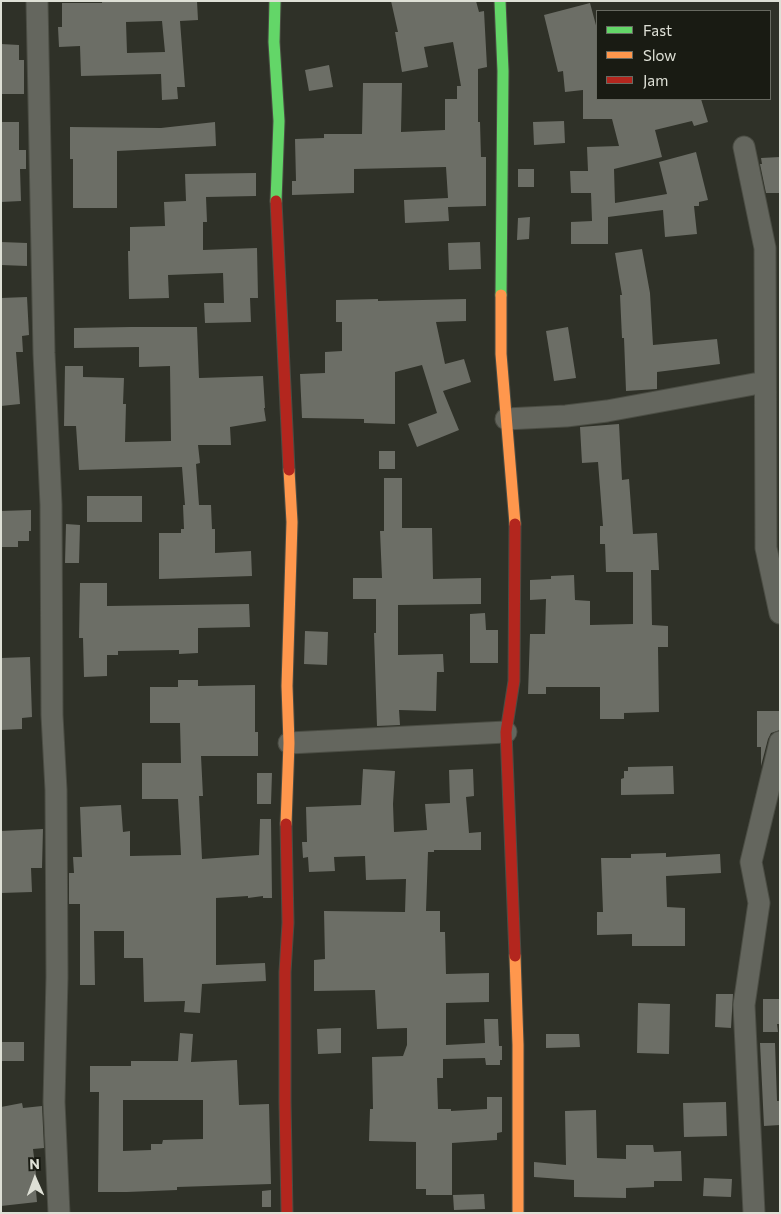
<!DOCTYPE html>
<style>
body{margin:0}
#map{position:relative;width:781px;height:1214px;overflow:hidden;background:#2f3128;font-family:Commissioner,sans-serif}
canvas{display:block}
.frame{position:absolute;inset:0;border:2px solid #dee0d6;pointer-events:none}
.legend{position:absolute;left:596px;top:10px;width:175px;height:90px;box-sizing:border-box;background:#191b13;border:1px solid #686a61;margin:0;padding:6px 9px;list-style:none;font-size:15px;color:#dee0d6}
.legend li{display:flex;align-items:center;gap:10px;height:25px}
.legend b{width:25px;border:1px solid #686a61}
.north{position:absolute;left:10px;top:1154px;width:50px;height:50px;-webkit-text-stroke:4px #191b13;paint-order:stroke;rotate:358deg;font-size:14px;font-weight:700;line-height:20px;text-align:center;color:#dee0d6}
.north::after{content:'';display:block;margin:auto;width:18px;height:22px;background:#dee0d6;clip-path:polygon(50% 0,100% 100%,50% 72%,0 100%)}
</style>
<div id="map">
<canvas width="781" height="1214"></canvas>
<div class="frame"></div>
<ul class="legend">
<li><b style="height:6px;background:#63d668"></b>Fast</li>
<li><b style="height:6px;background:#ff974d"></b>Slow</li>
<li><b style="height:6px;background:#b3261e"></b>Jam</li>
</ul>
<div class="north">N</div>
</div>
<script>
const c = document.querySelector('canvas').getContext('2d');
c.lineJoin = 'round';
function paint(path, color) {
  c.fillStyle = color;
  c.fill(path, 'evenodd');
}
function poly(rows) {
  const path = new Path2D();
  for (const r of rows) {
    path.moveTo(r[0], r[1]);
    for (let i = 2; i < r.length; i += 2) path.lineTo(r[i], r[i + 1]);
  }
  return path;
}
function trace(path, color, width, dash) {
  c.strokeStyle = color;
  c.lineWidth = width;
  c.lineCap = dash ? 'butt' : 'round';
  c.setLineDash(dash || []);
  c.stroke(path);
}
const building = poly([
 [102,1,197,1,198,20,180,21,185,87,177,87,178,99,162,100,161,74,81,76,80,46,59,47,58,27,62,27,62,3,102,3],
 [162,21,165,52,127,53,126,22],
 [391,1,476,1,479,12,484,11,487,67,478,69,478,122,480,122,481,157,486,157,486,206,448,207,449,221,405,223,404,200,448,198,446,167,354,169,354,193,292,195,292,181,296,181,295,139,324,138,324,134,362,134,363,83,402,83,401,132,445,130,445,99,457,99,457,86,461,86,453,42,424,47,428,67,402,72,395,32,398,32],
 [590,3,597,29,597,99,701,99,708,122,694,126,692,121,655,130,662,157,614,169,615,203,667,194,659,162,696,152,708,200,699,202,699,206,694,206,697,234,665,237,663,210,608,217,608,244,571,244,571,222,592,221,591,193,571,193,570,171,588,171,587,147,619,146,612,119,583,119,583,90,565,92,563,71,558,72,544,15],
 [1,44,19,45,19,60,24,60,24,94,1,94],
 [329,65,333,87,309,91,305,70],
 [564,121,565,143,534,145,533,122],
 [1,122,19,122,19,150,26,150,26,169,20,169,21,201,1,202],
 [215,122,216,146,117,151,117,208,73,208,73,159,70,159,70,127,161,128],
 [780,157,780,193,766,193,760,164,762,164,761,158],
 [518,169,534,169,534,187,518,187],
 [256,173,256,196,206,197,207,222,203,222,203,250,257,248,258,298,250,298,251,322,205,323,204,303,224,303,223,273,168,275,169,298,129,299,128,251,130,251,130,227,165,226,164,202,186,201,185,174],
 [530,217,529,239,517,240,518,218],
 [1,242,27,243,27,266,1,265],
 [480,242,481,269,449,270,448,243],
 [642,249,650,293,653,345,717,339,720,364,657,372,657,389,626,391,624,338,622,338,620,295,622,295,615,253],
 [27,297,29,335,22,336,23,352,16,352,20,404,1,406,1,298],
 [378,299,378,301,466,299,466,321,436,322,445,364,464,359,471,382,443,391,459,430,417,447,408,424,437,413,422,365,395,372,395,424,364,423,364,419,302,418,300,374,325,373,325,352,342,351,342,322,336,322,336,300],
 [131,327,197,327,199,378,263,376,265,408,264,408,266,421,230,427,231,445,198,445,200,463,196,464,199,505,211,505,212,529,215,529,215,553,251,551,252,576,159,579,159,533,181,533,181,529,184,529,183,505,185,505,182,467,79,470,76,426,64,426,65,366,83,366,83,377,124,378,123,404,126,404,125,442,171,441,170,366,139,367,139,347,74,348,74,328],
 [568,327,576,378,554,381,546,331],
 [619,424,622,480,629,479,633,534,657,533,659,570,651,570,652,625,668,626,668,647,658,647,659,712,624,713,624,719,600,719,600,687,546,687,546,694,528,694,530,634,545,634,546,599,530,600,530,580,551,579,551,576,574,575,575,600,590,601,590,625,633,624,633,572,606,572,605,544,600,544,600,526,603,526,598,462,582,463,580,427],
 [379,451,395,451,395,469,379,469],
 [384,478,402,478,402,528,432,528,433,579,481,578,481,604,398,605,398,655,443,654,444,672,437,672,436,711,399,710,400,725,377,726,374,633,376,633,376,599,353,599,353,578,382,578,380,531,384,531],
 [87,496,142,496,142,522,87,522],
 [31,510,31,531,29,531,29,541,18,541,18,547,2,547,1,511],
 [66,524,80,525,79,563,65,563],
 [80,583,107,583,107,606,249,604,250,627,198,628,198,653,179,654,179,650,118,651,118,655,107,655,107,676,84,677,83,638,79,638],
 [485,613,486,630,498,630,498,663,470,663,470,614],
 [305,631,328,632,327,665,304,664],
 [30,657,32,717,22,718,22,729,1,730,1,658],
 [178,680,198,680,198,686,255,685,255,732,258,732,258,756,201,756,203,796,199,796,202,859,259,855,260,819,271,819,272,898,263,898,263,896,248,898,248,896,216,898,216,965,265,963,266,981,202,984,200,1013,184,1012,185,1001,144,1002,143,958,124,958,124,931,94,931,95,985,80,985,80,904,69,904,69,873,74,873,73,857,82,857,80,807,121,805,123,832,130,831,130,856,181,855,178,799,142,799,142,763,181,763,180,723,150,723,150,687,178,687],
 [757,711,780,711,780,730,771,733,768,739,761,766,761,747,757,747],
 [673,766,674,794,621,795,621,779,624,778,624,771,628,771,628,767],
 [363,769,395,771,393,804,394,832,427,830,425,804,450,803,449,770,473,769,474,796,466,797,469,833,481,832,481,850,434,850,434,852,428,852,426,911,440,911,440,932,445,932,446,974,489,973,489,1002,446,1003,446,1045,485,1043,484,1019,498,1019,499,1046,502,1046,502,1060,500,1060,500,1065,486,1065,485,1058,443,1059,443,1078,437,1078,438,1109,451,1109,451,1111,487,1109,487,1097,502,1097,502,1132,497,1133,497,1140,452,1143,452,1195,426,1195,426,1189,416,1189,416,1142,369,1141,370,1109,373,1109,372,1057,403,1056,407,1045,407,1028,377,1029,375,990,314,991,314,960,325,959,324,911,405,912,406,879,366,880,365,856,334,857,335,871,309,872,308,857,303,858,302,842,307,842,306,807,361,805],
 [257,773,272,773,271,804,257,804],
 [43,829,42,868,31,868,32,892,1,893,1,831],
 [666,853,666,857,720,854,721,873,666,876,667,907,685,908,685,946,632,946,632,934,597,935,597,912,603,912,601,858,631,858,631,854],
 [716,994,733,994,731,1028,715,1027],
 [763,999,780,999,780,1024,777,1024,778,1032,763,1032],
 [638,1003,670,1004,669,1054,637,1053],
 [341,1028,341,1053,318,1054,317,1029],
 [180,1033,193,1034,191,1062,237,1060,239,1105,269,1104,271,1184,177,1187,177,1190,127,1192,98,1192,99,1092,90,1092,90,1066,131,1066,131,1061,178,1061],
 [123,1100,203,1100,203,1139,163,1140,162,1144,151,1144,151,1150,123,1151],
 [546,1034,579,1034,580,1047,546,1048],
 [1,1042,24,1042,24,1061,1,1061],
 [760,1043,775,1043,777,1101,780,1101,780,1125,764,1126],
 [726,1102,727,1136,684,1137,683,1103],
 [22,1103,23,1108,42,1106,44,1148,33,1149,38,1191,36,1191,37,1202,1,1206,1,1107],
 [596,1110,597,1158,626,1159,626,1145,653,1145,654,1152,681,1151,682,1181,654,1181,654,1187,626,1188,626,1198,574,1197,574,1180,534,1177,534,1162,566,1165,565,1111],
 [704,1178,732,1179,731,1197,703,1196],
 [271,1190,271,1207,262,1207,262,1191],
 [484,1194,485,1209,454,1210,453,1195]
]);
const street = poly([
 [37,1,44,353,51,505,52,715,56,790,57,977,54,1102,59,1213],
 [744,147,765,248,766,548,780,613],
 [506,419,566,416,607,411,765,382],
 [289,743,506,732],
 [754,1213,744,1005,759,903,751,862,780,742]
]);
const fast = poly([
 [275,1,274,42,279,121,276,201],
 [500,1,503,71,501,295]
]);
const slow = poly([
 [501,295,501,354,515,524],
 [286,824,289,743,287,686,292,522,289,470],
 [515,956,518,1045,518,1213]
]);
const jam = poly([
 [276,201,289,470],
 [286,824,288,923,285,972,285,1102,287,1213],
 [515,956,506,732,514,681,515,524]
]);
paint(building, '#6c6e66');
trace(street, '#4b4d44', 23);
trace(fast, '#4b4d44', 13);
trace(slow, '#4b4d44', 13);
trace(jam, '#4b4d44', 13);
trace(street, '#64665e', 21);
trace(fast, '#63d668', 11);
trace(slow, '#ff974d', 11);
trace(jam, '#b3261e', 11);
</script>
